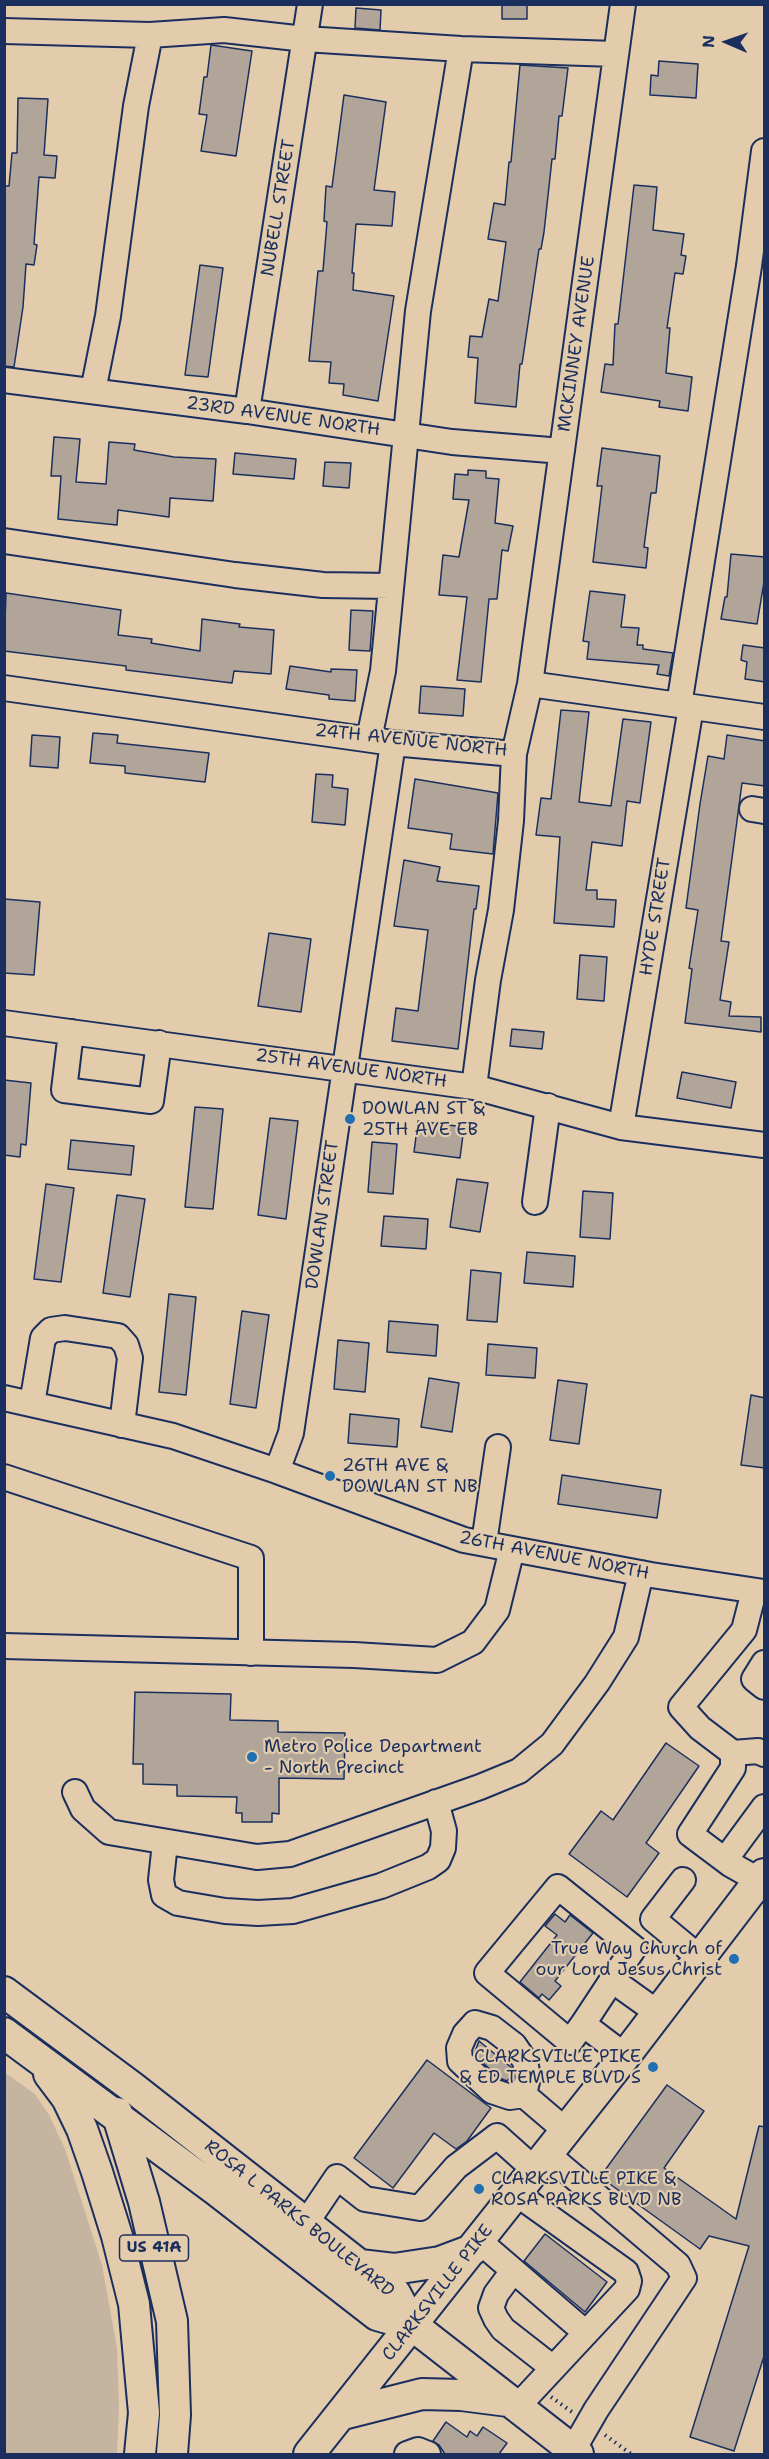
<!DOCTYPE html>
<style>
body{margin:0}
#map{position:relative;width:769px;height:2459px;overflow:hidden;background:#e2ccab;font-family:"Shantell Sans",sans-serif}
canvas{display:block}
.frame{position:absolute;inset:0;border:6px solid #1b2f5e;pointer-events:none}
.north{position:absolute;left:697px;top:12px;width:60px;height:60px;-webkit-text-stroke:4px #e2ccab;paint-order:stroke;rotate:272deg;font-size:16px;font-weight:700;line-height:24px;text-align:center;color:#1b2f5e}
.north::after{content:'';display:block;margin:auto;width:21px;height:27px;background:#1b2f5e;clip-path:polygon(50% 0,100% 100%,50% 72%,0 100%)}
</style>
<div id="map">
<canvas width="769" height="2459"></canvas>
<div class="frame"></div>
<div class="north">N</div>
</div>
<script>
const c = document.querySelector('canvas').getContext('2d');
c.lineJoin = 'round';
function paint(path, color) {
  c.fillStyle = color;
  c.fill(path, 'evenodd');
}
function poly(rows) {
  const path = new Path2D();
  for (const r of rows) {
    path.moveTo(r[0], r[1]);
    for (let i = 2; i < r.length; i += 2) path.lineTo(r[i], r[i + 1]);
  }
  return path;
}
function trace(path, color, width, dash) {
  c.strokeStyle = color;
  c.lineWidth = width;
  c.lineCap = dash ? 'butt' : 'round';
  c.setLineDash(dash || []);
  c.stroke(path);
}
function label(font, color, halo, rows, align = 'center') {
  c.font = font + ' "Shantell Sans",sans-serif';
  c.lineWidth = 4.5;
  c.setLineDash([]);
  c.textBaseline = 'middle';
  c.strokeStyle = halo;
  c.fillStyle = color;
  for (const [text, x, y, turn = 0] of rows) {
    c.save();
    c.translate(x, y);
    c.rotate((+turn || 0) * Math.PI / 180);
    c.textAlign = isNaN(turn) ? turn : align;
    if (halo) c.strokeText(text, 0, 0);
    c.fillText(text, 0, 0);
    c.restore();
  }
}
const green = poly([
 [4,2072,35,2094,49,2115,65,2149,102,2265,117,2348,119,2406,117,2454,5,2454]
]);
const building = poly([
 [502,4,527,4,527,19,502,19,502,4],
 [356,8,381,10,380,30,355,28,356,8],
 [211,45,252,51,236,156,201,151,207,115,199,114,204,77,207,77,211,45],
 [659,61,698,64,696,98,650,95,651,75,658,76,659,61],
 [520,65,568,68,562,116,559,116,555,159,552,159,544,232,541,249,539,249,522,364,520,364,516,407,475,403,478,358,468,357,470,336,482,337,489,299,498,301,506,242,488,239,494,203,505,205,509,162,511,162,520,65],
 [344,95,386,102,374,190,395,192,392,226,356,224,352,273,354,273,353,290,394,296,378,401,343,395,344,384,329,383,331,362,309,361,318,271,323,271,327,222,324,221,326,186,332,187,344,95],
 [18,98,48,99,44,155,57,156,55,178,39,177,34,244,37,245,34,265,26,264,23,307,14,367,4,366,4,186,9,186,12,153,17,153,18,98],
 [634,185,657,187,653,230,684,234,681,255,686,256,683,274,675,273,667,328,670,328,666,373,692,377,688,411,659,407,660,401,601,392,605,364,613,365,615,324,618,324,634,185],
 [200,265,223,268,208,377,185,375,200,265],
 [54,437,80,439,76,482,106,484,109,442,135,444,134,450,174,457,216,459,213,501,170,498,169,517,118,510,117,525,58,519,61,476,51,476,54,437],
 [602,448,660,456,656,493,651,493,644,547,648,548,646,568,593,562,602,486,597,486,602,448],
 [235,453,296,459,294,479,233,474,235,453],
 [325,462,351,463,349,488,323,486,325,462],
 [468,470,486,471,486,478,499,479,495,523,513,526,508,551,502,550,497,599,489,599,481,682,457,680,467,597,439,595,443,555,459,557,469,500,453,499,455,474,468,475,468,470],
 [731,554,765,557,765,576,757,624,721,619,725,597,727,597,731,554],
 [590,591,625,595,621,627,639,628,637,645,643,645,643,649,673,653,669,676,657,674,659,665,587,659,589,642,583,641,590,591],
 [6,593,121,610,118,635,152,639,151,643,200,651,202,619,240,624,239,627,274,630,271,674,234,671,232,683,126,670,126,666,4,651,6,593],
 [351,610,373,611,370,651,349,650,351,610],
 [743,645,765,648,765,682,745,679,747,662,741,660,743,645],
 [290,666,331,672,331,669,357,670,355,701,329,699,329,695,286,689,290,666],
 [421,686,465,689,463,716,419,713,421,686],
 [561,710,589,712,579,802,611,806,623,719,651,722,640,803,627,801,622,846,592,842,586,890,597,890,597,899,616,900,614,927,554,923,560,837,536,835,541,798,551,799,561,710],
 [93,733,118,735,117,743,209,753,205,782,125,773,125,766,90,763,93,733],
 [32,735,60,737,58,768,30,766,32,735],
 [727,735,765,741,765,786,742,783,721,941,729,942,720,1000,731,1002,729,1016,761,1017,761,1032,685,1023,692,969,689,968,698,910,686,908,700,804,708,756,724,759,727,735],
 [316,774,333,775,332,787,348,789,345,825,312,822,316,774],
 [415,779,498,793,493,854,450,849,452,834,408,828,415,779],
 [404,860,440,867,437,881,479,886,476,909,474,909,458,1049,392,1041,396,1008,418,1011,428,930,394,926,404,860],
 [4,899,40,902,34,975,4,973,4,899],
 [269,933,311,939,301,1012,258,1006,269,933],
 [580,955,607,957,604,1001,577,999,580,955],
 [512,1029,544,1032,542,1049,510,1046,512,1029],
 [682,1072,736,1082,731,1108,677,1098,682,1072],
 [4,1080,31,1083,26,1145,21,1144,20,1157,4,1155,4,1080],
 [195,1107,223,1109,213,1209,185,1207,195,1107],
 [270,1118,298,1121,286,1219,258,1215,270,1118],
 [418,1121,464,1127,460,1158,414,1152,418,1121],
 [71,1140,134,1146,131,1175,68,1169,71,1140],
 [372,1142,397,1144,393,1194,368,1192,372,1142],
 [457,1179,488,1183,480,1232,450,1227,457,1179],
 [46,1184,74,1188,61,1282,34,1279,46,1184],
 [583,1191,613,1193,610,1239,580,1237,583,1191],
 [117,1195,145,1199,130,1297,103,1293,117,1195],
 [384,1216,428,1219,426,1249,381,1246,384,1216],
 [527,1252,575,1256,573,1287,524,1283,527,1252],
 [471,1270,501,1273,497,1322,467,1320,471,1270],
 [169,1294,196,1297,186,1395,159,1392,169,1294],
 [242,1311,269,1315,256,1408,230,1404,242,1311],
 [389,1321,438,1325,436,1356,387,1352,389,1321],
 [338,1340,369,1343,365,1392,334,1389,338,1340],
 [488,1344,537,1348,535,1378,486,1375,488,1344],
 [429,1378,459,1383,452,1432,421,1427,429,1378],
 [558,1380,587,1384,579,1444,550,1440,558,1380],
 [751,1395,765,1398,765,1468,741,1465,751,1395],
 [350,1414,399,1419,397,1447,348,1443,350,1414],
 [562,1475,661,1490,657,1518,558,1504,562,1475],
 [135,1692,231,1694,230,1720,278,1721,278,1732,345,1733,344,1779,279,1778,279,1814,272,1813,272,1822,242,1822,242,1813,236,1813,237,1797,177,1796,177,1785,143,1784,143,1764,133,1764,135,1692],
 [666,1743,699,1766,646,1843,659,1853,627,1897,569,1854,601,1811,613,1820,666,1743],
 [555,1914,565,1922,570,1915,593,1933,555,1981,561,1986,549,2000,542,1994,539,1998,520,1982,557,1935,545,1926,555,1914],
 [479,2041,512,2068,513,2074,507,2081,499,2078,474,2054,479,2041],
 [427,2060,491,2108,467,2141,456,2149,434,2133,393,2188,354,2158,427,2060],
 [667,2085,704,2111,664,2168,736,2219,759,2126,765,2127,765,2353,734,2451,690,2437,749,2246,709,2236,700,2249,600,2177,667,2085],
 [545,2234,607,2282,585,2312,524,2261,545,2234],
 [446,2422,467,2437,470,2431,477,2436,483,2427,507,2443,499,2454,445,2454,439,2445,433,2441,446,2422]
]);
const path = poly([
 [551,2397,572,2412],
 [605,2435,631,2454]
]);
const minor = poly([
 [4,31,150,35,224,30,305,39,461,49,616,54],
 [4,380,247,411,452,442,562,451],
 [93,391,108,316,136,106,150,35],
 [247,411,310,4],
 [4,541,235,575,323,585,391,586],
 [530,684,764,717],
 [4,688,393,743,514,754,530,684,623,4],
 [679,705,749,266,764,151],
 [369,739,383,671,418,311,461,49],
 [752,809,764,811],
 [4,1023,474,1087,621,1127,764,1145],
 [71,1032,64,1090,151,1101,159,1043],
 [474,1087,488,980,501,910,511,821,514,754],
 [621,1127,691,707],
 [535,1202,548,1106],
 [4,1398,173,1436,277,1471,464,1540,651,1575,764,1592],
 [32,1404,43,1338,51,1330,65,1328,118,1336,126,1345,130,1358,122,1425],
 [277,1471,291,1433,393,743],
 [4,1477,251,1558,251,1653],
 [484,1543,498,1447],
 [754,1591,744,1630,681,1707,700,1728,733,1753,733,1768,690,1834,730,1864,760,1881],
 [4,1646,354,1655,437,1660,473,1642,497,1610,512,1549],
 [764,1663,754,1679,764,1687],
 [733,1753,758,1751,764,1754],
 [75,1792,83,1809,109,1832,257,1857,290,1854,480,1787,519,1771,552,1744,597,1683,626,1637,641,1573],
 [165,1843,161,1880,164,1895,178,1903,225,1911,258,1913,293,1911,381,1886,428,1867,438,1860,443,1848,444,1831,436,1802],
 [725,1860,764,1807],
 [683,1880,653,1919,700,1958],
 [475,2023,492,2028,514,2045,525,2061,528,2077,524,2095,510,2097,492,2091,460,2061,459,2048,465,2034,475,2023],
 [583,2024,612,1980],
 [625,2056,583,2024,570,2042,487,1973,558,1887,634,1948,612,1980,658,2013],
 [524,2095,565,2130],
 [547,2154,678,2265,684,2278,596,2410,573,2450],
 [517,2194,626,2272,629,2281,627,2289,517,2407],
 [306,2223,337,2177,365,2199,420,2208,456,2167,497,2136,535,2170],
 [479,2241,586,2333],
 [513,2271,496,2294,491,2308,496,2319,503,2329,553,2368],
 [407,2454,418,2450,428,2454]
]);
const major = poly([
 [4,1992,132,2087,395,2293,412,2325,578,2454],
 [4,2033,216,2190,377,2315,412,2325],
 [49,2074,67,2098,82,2129,97,2172,117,2236,134,2304,144,2413,140,2454],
 [117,2113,144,2202,172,2321,175,2415,172,2454],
 [360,2265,394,2269,440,2262,472,2250],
 [343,2414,422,2394,461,2395,508,2401],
 [309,2454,625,2056,764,1874]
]);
const markers = [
 [350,1119,6,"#1f6fb2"],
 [330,1476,6,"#1f6fb2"],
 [252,1757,6,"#1f6fb2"],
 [734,1959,6,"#1f6fb2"],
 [653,2067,6,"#1f6fb2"],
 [479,2189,6,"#1f6fb2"]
];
const shields = [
 [154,2248,69]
];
const shieldNames = [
 ["US 41A",154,2248]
];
const streetNames = [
 ["NUBELL STREET",279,208,-81],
 ["MCKINNEY AVENUE",577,344,-82],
 ["23RD AVENUE NORTH",283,417,8],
 ["24TH AVENUE NORTH",411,741,6],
 ["HYDE STREET",656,917,-81],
 ["25TH AVENUE NORTH",351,1069,8],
 ["DOWLAN STREET",323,1215,-82],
 ["26TH AVENUE NORTH",554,1556,11],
 ["ROSA L PARKS BOULEVARD",299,2219,39],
 ["CLARKSVILLE PIKE",438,2293,-52]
];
const poiNames = [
 ["DOWLAN ST &",362,1109],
 ["25TH AVE EB",362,1130],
 ["26TH AVE &",342,1466],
 ["DOWLAN ST NB",342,1487],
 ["Metro Police Department",264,1747],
 ["- North Precinct",264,1768],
 ["True Way Church of",722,1949,"right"],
 ["our Lord Jesus Christ",722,1970,"right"],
 ["CLARKSVILLE PIKE",641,2057,"right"],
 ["& ED TEMPLE BLVD S",641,2078,"right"],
 ["CLARKSVILLE PIKE &",491,2179],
 ["ROSA PARKS BLVD NB",491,2200]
];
paint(green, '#c5b5a0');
paint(building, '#b0a598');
trace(building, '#1b2f5e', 1.5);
trace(minor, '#1b2f5e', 28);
trace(major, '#1b2f5e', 34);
trace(path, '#1b2f5e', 4, [1.5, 4.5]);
trace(minor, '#e2ccab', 24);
trace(major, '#e2ccab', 30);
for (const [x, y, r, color] of markers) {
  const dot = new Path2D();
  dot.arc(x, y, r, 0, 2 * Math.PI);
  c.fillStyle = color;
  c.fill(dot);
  trace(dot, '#e2ccab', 2);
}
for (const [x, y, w] of shields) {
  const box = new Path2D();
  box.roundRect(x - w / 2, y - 13, w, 26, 4.5);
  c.fillStyle = '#e2ccab';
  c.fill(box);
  trace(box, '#1b2f5e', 1.5);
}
label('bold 16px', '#1b2f5e', null, shieldNames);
label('18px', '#1b2f5e', '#e2ccab', streetNames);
label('18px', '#1b2f5e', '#e2ccab', poiNames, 'left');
</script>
